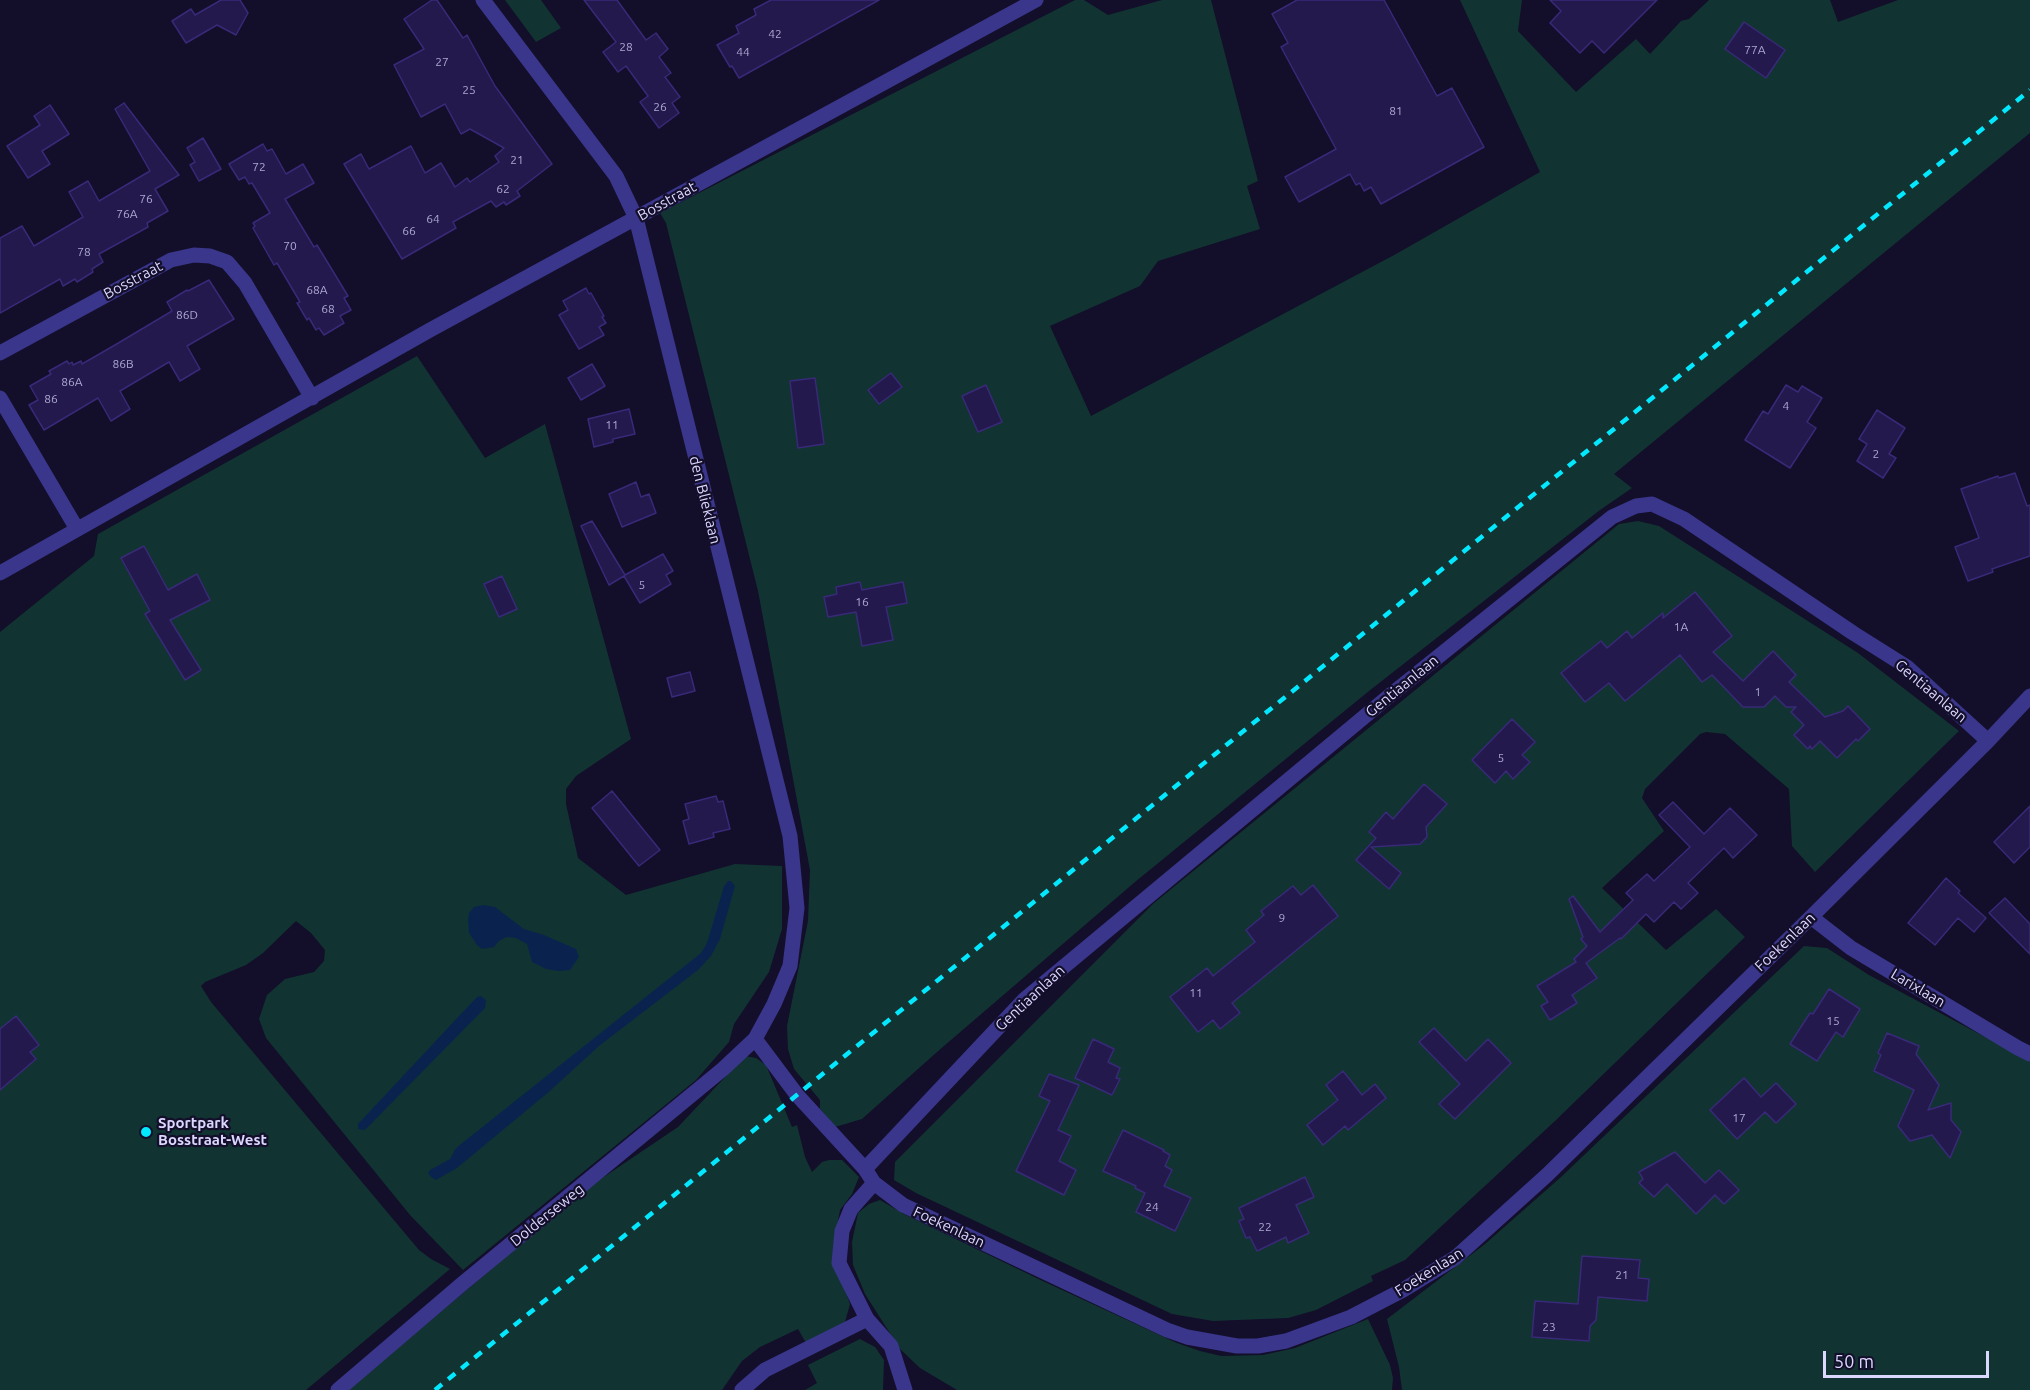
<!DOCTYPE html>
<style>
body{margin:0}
#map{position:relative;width:2030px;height:1390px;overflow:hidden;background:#130e29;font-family:Ubuntu,sans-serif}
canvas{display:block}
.scale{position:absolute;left:1823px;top:1351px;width:166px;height:27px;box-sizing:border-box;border:3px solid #dbd7ff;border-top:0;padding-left:8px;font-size:18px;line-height:21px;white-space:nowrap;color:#dbd7ff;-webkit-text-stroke:4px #130e29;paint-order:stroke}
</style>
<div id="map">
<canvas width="2030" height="1390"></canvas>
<div class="scale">50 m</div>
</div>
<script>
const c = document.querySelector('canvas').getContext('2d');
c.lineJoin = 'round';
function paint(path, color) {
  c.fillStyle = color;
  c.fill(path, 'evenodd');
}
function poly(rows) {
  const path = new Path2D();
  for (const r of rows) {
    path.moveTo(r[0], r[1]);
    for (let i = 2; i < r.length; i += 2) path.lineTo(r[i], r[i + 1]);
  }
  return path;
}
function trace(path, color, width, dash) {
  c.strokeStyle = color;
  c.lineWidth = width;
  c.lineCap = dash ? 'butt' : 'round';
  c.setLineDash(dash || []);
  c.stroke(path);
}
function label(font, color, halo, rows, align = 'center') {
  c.font = font + ' Ubuntu,sans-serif';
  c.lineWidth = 4.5;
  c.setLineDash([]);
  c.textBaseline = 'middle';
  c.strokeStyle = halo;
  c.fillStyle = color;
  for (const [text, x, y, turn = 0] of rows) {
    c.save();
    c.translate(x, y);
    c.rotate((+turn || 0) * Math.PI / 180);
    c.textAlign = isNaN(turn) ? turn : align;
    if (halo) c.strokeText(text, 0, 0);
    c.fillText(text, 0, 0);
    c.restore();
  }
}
const green = poly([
 [505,0,541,0,561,28,536,42],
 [1075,0,1084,0,1108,15,1162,0,1211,0,1258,181,1247,186,1260,229,1158,261,1140,286,1050,326,1091,416,1396,254,1540,172,1460,0,1522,0,1518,31,1576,92,1636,39,1650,54,1681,21,1689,19,1709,0,1830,0,1838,22,1898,0,2030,0,2030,133,1614,474,1632,488,1600,510,1369,691,1135,882,937,1052,862,1119,835,1127,820,1109,820,1100,794,1069,788,1049,787,1026,808,921,810,870,758,591,666,223,660,213],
 [417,356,485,458,545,424,631,739,576,776,566,789,566,804,578,858,626,895,735,864,782,866,782,929,769,972,734,1024,729,1042,696,1080,463,1270,410,1215,266,1038,259,1019,267,995,285,979,314,972,324,961,325,950,311,933,296,921,263,953,246,965,205,982,201,986,211,1002,419,1250,431,1259,450,1269,306,1390,0,1390,0,632,94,556,98,534],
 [1638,521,1659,526,1858,653,1959,731,1815,872,1792,846,1789,789,1725,734,1706,732,1700,734,1645,789,1642,798,1664,831,1602,888,1666,950,1716,909,1745,937,1555,1121,1405,1260,1371,1276,1373,1281,1316,1310,1288,1318,1213,1321,1172,1314,916,1193,894,1180,895,1162,1154,903,1619,524],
 [1804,946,1827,948,1869,975,2030,1061,2030,1390,1402,1390,1399,1367,1387,1319,1485,1244,1561,1177],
 [745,1056,756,1058,766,1065,792,1127,797,1125,805,1157,812,1172,822,1162,829,1160,842,1160,859,1177,852,1194,840,1210,834,1242,835,1263,850,1304,845,1322,806,1343,798,1329,760,1347,742,1361,722,1390,348,1390,589,1187,678,1127],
 [880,1200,904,1214,1047,1283,1177,1343,1200,1351,1221,1356,1263,1355,1295,1348,1368,1319,1390,1365,1393,1378,1392,1390,957,1390,920,1368,900,1349,865,1294,853,1265,852,1242,858,1213,869,1204],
 [860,1339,875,1347,884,1360,883,1390,805,1390,817,1383,808,1365]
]);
const water = poly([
 [728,881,731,881,735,886,720,939,711,956,698,970,599,1046,550,1091,457,1168,436,1180,431,1177,428,1173,430,1170,450,1159,456,1148,701,953,707,943,724,886],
 [483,905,495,907,524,929,544,935,576,949,579,957,570,970,559,971,546,969,532,962,527,944,516,938,507,937,499,941,494,947,482,949,477,945,469,933,468,920,469,913,474,907],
 [481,996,486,1000,485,1008,365,1130,358,1129,358,1124,459,1016,477,997]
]);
const building = poly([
 [221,0,240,0,248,13,236,35,217,25,186,43,172,21,191,9,195,15,221,0],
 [432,0,437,0,463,38,467,35,495,86,552,164,517,191,520,196,506,205,504,202,496,207,491,201,453,222,456,228,402,259,344,164,361,154,369,169,411,146,425,173,441,163,455,187,467,178,470,182,499,162,495,156,504,148,470,129,461,134,445,104,421,117,394,65,424,49,404,19,432,0],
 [584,0,617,0,646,40,656,33,668,49,659,57,671,73,665,77,680,97,672,103,679,113,659,128,640,102,648,96,626,66,618,72,603,52,616,42,584,0],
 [771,0,879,0,739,78,732,66,730,67,717,45,739,33,736,26,756,15,754,9,771,0],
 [1297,0,1384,0,1437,96,1452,88,1484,147,1381,204,1371,187,1364,191,1360,183,1356,185,1350,174,1299,202,1285,177,1336,149,1281,47,1288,43,1272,14,1297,0],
 [1550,0,1657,0,1604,53,1592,41,1580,53,1550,23,1561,11,1550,0],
 [1744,22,1785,50,1766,78,1725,49,1744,22],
 [124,103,179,175,155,189,168,211,147,223,148,227,99,254,103,262,92,269,93,272,77,282,75,279,63,286,60,279,0,313,0,238,22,226,34,246,83,217,69,192,88,181,99,201,150,171,115,109,124,103],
 [50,105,69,134,42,151,50,164,28,178,7,146,40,125,34,116,50,105],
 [203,138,221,169,199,181,190,165,195,162,187,148,203,138],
 [263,144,267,151,272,149,286,174,303,164,314,183,285,199,314,247,317,245,348,296,344,298,351,310,340,316,344,323,324,335,319,328,316,330,309,318,307,320,297,303,300,302,277,263,274,265,253,228,255,226,253,223,270,213,252,183,249,184,245,177,239,180,229,164,263,144],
 [209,280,234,319,187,346,200,369,180,381,169,362,120,391,130,409,111,421,98,398,44,430,29,405,38,400,30,386,51,374,49,371,67,361,69,364,72,362,73,365,81,361,82,364,115,345,172,311,167,302,187,290,188,291,209,280],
 [586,288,589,294,591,293,604,316,602,317,606,323,599,327,604,335,579,349,559,315,568,310,563,301,586,288],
 [592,364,605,386,581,400,568,378,592,364],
 [891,373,902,387,879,404,868,390,891,373],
 [815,378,824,444,798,448,790,381,815,378],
 [986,385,1002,422,978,432,962,396,986,385],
 [1786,385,1798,392,1802,386,1822,398,1807,422,1816,428,1790,468,1745,440,1763,411,1768,414,1786,385],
 [629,409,635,434,613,439,613,442,594,447,588,419,629,409],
 [1877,410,1905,428,1889,454,1896,458,1883,478,1857,461,1867,444,1859,439,1877,410],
 [2015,473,2027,506,2030,505,2030,556,1992,569,1993,572,1968,581,1955,547,1979,538,1961,489,1998,476,1999,478,2015,473],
 [636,482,641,497,649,494,656,513,622,527,609,494,636,482],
 [592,521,625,575,663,554,673,571,666,575,671,584,640,603,624,576,609,585,581,526,592,521],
 [144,546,168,590,197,574,210,600,170,620,201,670,185,680,145,614,150,611,121,558,144,546],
 [502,576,517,609,499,617,484,584,502,576],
 [860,582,862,590,903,582,907,603,886,607,893,640,862,646,856,612,828,617,824,597,837,594,836,587,860,582],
 [1695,592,1732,636,1713,652,1743,681,1773,651,1796,675,1789,682,1825,717,1843,711,1848,706,1870,729,1858,741,1856,739,1837,758,1820,741,1812,749,1810,746,1808,749,1794,735,1804,725,1791,712,1796,707,1786,707,1775,696,1764,707,1743,707,1712,675,1702,682,1680,655,1625,701,1609,683,1585,702,1561,673,1601,641,1607,648,1627,631,1632,638,1663,613,1663,618,1695,592],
 [690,672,695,691,672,697,667,678,690,672],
 [1512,719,1535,742,1522,755,1530,762,1513,779,1506,771,1495,783,1472,760,1512,719],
 [1424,784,1447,804,1426,827,1427,837,1420,844,1371,847,1401,873,1389,889,1356,860,1376,838,1369,832,1386,812,1393,819,1424,784],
 [612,791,660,850,639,866,592,808,612,791],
 [716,796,718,802,723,801,730,829,713,833,714,837,689,844,683,821,689,819,685,804,716,796],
 [1673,802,1704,834,1730,808,1757,835,1733,858,1724,848,1688,883,1698,893,1681,909,1674,902,1654,922,1646,914,1621,939,1620,938,1586,963,1597,978,1572,995,1577,1003,1550,1020,1541,1006,1548,1002,1537,986,1576,962,1574,959,1587,946,1581,939,1583,937,1569,899,1573,896,1600,932,1633,900,1626,893,1647,874,1654,881,1690,847,1659,815,1673,802],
 [2030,806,2030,847,2014,863,1994,842,2030,806],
 [1946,878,1960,891,1958,893,1986,918,1974,932,1958,918,1935,945,1908,923,1946,878],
 [1313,885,1338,916,1232,1003,1240,1013,1220,1029,1213,1020,1198,1032,1170,997,1207,968,1213,976,1255,942,1246,930,1264,915,1261,911,1293,886,1301,895,1313,885],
 [2005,898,2030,924,2030,954,1989,913,2005,898],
 [1829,989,1860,1009,1843,1037,1836,1032,1817,1061,1790,1044,1810,1013,1813,1014,1829,989],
 [16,1016,39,1045,30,1052,36,1059,0,1090,0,1029,16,1016],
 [1434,1028,1466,1061,1488,1039,1511,1063,1455,1119,1439,1104,1460,1084,1419,1042,1434,1028],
 [1887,1033,1919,1046,1916,1054,1939,1085,1928,1110,1951,1103,1951,1120,1961,1132,1950,1158,1932,1135,1910,1141,1898,1126,1914,1090,1874,1071,1881,1055,1878,1053,1887,1033],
 [1093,1039,1114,1049,1108,1062,1120,1068,1116,1078,1120,1079,1112,1095,1075,1078,1093,1039],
 [1343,1071,1362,1095,1375,1084,1386,1098,1348,1130,1345,1126,1323,1145,1307,1125,1338,1100,1326,1085,1343,1071],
 [1049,1074,1079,1085,1058,1130,1071,1136,1059,1161,1076,1170,1064,1195,1016,1171,1050,1101,1039,1096,1049,1074],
 [1744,1078,1761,1097,1776,1083,1796,1104,1776,1123,1765,1112,1737,1139,1710,1110,1744,1078],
 [1123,1130,1164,1150,1163,1151,1170,1155,1165,1166,1172,1170,1164,1186,1191,1198,1175,1231,1136,1212,1145,1193,1135,1188,1136,1186,1103,1171,1123,1130],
 [1675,1152,1705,1183,1719,1170,1739,1190,1724,1204,1715,1195,1696,1214,1667,1184,1654,1197,1639,1183,1643,1179,1639,1172,1675,1152],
 [1305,1177,1314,1197,1296,1205,1309,1233,1288,1243,1286,1237,1257,1251,1250,1237,1246,1238,1239,1221,1244,1219,1239,1208,1305,1177],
 [1582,1256,1640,1260,1638,1278,1649,1279,1647,1301,1598,1297,1596,1320,1590,1326,1589,1341,1532,1337,1535,1301,1578,1304,1582,1256]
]);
const minor = poly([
 [0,353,171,260,194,255,210,256,227,262,245,283,312,398],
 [0,398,77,529],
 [0,573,430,330,1036,0],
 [1811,917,1851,948,2018,1048,2030,1054],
 [755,1039,797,1095,865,1169,874,1183,903,1205,1167,1330,1187,1337,1237,1346,1258,1346,1286,1341,1351,1317,1403,1290,1455,1258,1547,1175,1811,917,1988,741,2030,696],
 [865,1169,1025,999,1388,697,1612,517,1636,506,1652,504,1684,519,1853,633,1907,667,1988,741],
 [874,1183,851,1209,842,1231,839,1263,867,1319,891,1346,905,1390],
 [338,1390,462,1284,723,1069,755,1039,774,1004,790,966,797,908,790,836,636,218,616,176,483,0],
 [742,1390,765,1370,867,1319]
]);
const rail = poly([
 [435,1390,2030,90]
]);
const markers = [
 [146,1132,6,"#03e7ff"]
];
const numberNames = [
 ["42",775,34],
 ["28",626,47],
 ["77A",1755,50],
 ["44",743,52],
 ["27",442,62],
 ["25",469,90],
 ["26",660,107],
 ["81",1396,111],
 ["21",517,160],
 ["72",259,167],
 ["62",503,189],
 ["76",146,199],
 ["76A",127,214],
 ["64",433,219],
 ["66",409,231],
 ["70",290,246],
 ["78",84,252],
 ["68A",317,290],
 ["68",328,309],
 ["86D",187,315],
 ["86B",123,364],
 ["86A",72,382],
 ["86",51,399],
 ["4",1786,406],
 ["11",612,425],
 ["2",1876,454],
 ["5",642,585],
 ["16",862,602],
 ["1A",1681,627],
 ["1",1758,692],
 ["5",1501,758],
 ["9",1282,918],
 ["11",1196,993],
 ["15",1833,1021],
 ["17",1739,1118],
 ["24",1152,1207],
 ["22",1265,1227],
 ["21",1622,1275],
 ["23",1549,1327]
];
const streetNames = [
 ["Bosstraat",667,201,-29],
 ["Bosstraat",133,280,-28],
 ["den Blieklaan",705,500,76],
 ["Gentiaanlaan",1402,686,-39],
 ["Gentiaanlaan",1931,691,40],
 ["Foekenlaan",1785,942,-44],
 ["Larixlaan",1918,988,31],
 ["Gentiaanlaan",1030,998,-43],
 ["Dolderseweg",547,1215,-39],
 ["Foekenlaan",949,1227,25],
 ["Foekenlaan",1429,1272,-32]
];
const poiNames = [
 ["Sportpark",158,1123],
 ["Bosstraat-West",158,1140]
];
paint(green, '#113432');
paint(water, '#09234e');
paint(building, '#23194c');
trace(building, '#392979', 1.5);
trace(minor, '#39368c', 15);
trace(rail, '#03e7ff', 4.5, [9, 8]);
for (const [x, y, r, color] of markers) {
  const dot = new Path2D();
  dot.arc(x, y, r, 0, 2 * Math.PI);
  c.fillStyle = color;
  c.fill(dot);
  trace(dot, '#130e29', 2);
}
label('12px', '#ada8d2', null, numberNames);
label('15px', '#dbd7ff', '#130e29', streetNames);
label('bold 15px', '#dbd7ff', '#130e29', poiNames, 'left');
</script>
